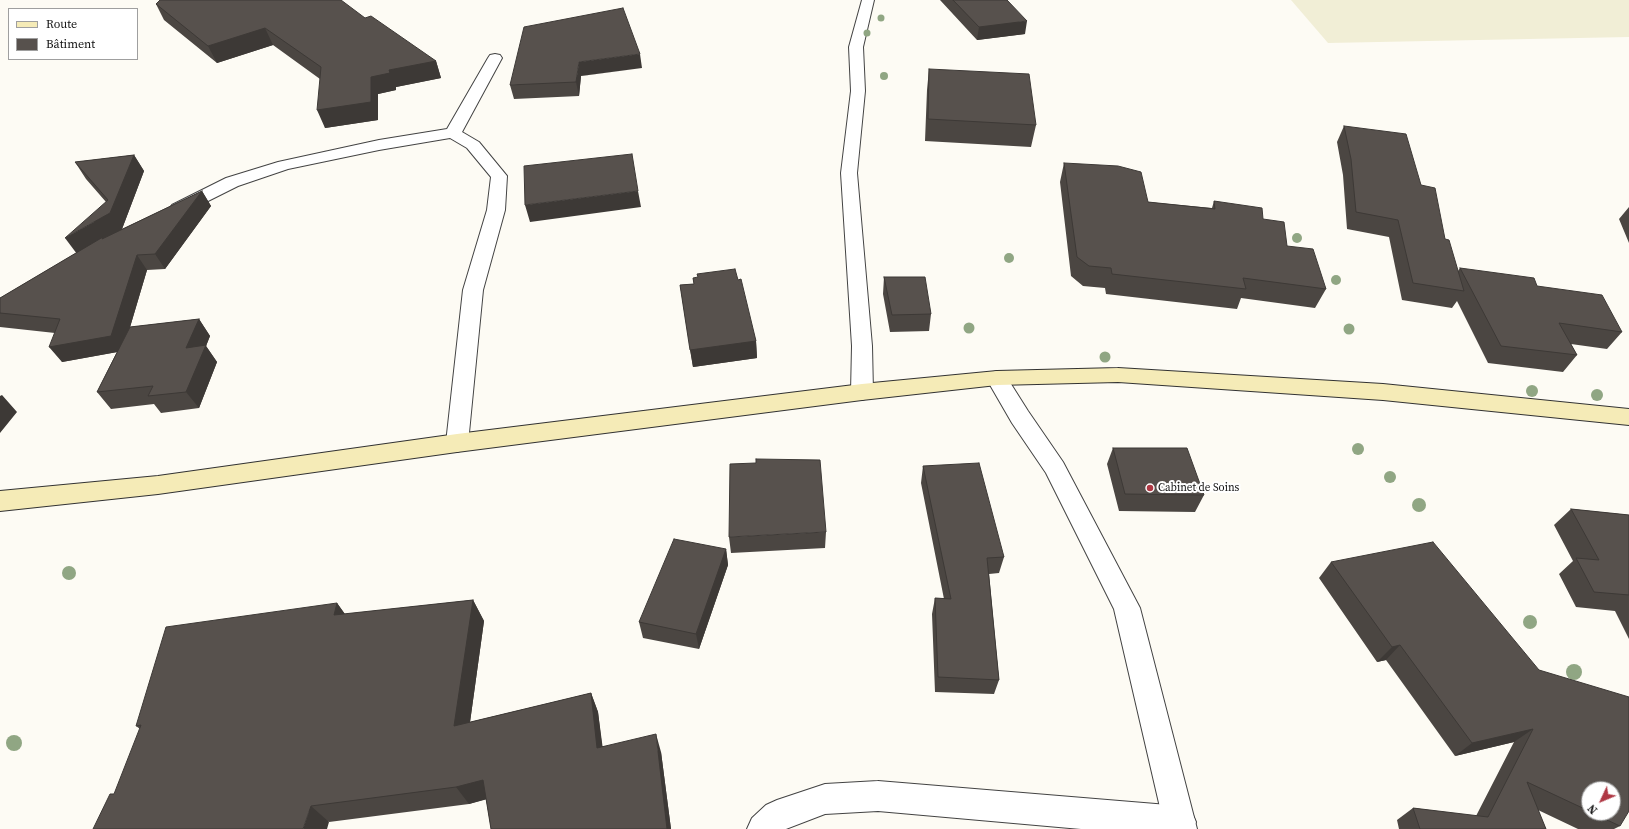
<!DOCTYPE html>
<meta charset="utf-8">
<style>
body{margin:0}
#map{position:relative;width:1629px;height:829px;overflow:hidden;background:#fdfbf4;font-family:"Source Serif 4",serif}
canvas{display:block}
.legend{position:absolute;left:8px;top:8px;width:130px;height:52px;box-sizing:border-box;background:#fff;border:1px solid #9f9f9f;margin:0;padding:5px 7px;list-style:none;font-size:12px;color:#101010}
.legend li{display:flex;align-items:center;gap:8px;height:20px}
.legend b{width:20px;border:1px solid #9f9f9f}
.north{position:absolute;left:1581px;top:781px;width:40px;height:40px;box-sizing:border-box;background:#fff;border:1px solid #9f9f9f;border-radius:50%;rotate:226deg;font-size:11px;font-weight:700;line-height:16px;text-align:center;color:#101010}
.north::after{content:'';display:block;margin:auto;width:14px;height:18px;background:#af3844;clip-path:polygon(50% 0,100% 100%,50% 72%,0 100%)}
</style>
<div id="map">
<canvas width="1629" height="829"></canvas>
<ul class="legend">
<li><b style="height:5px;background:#f5ebb7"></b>Route</li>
<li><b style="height:11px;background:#57514d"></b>Bâtiment</li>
</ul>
<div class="north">N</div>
</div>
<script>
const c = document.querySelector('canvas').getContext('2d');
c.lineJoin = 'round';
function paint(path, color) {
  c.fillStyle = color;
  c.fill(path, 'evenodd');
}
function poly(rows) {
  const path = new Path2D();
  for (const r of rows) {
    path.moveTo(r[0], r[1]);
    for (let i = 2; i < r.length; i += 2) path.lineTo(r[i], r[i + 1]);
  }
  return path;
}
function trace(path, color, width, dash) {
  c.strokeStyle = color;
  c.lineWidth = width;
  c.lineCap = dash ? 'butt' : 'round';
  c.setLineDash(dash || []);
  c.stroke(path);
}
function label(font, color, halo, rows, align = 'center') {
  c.font = font + ' "Source Serif 4",serif';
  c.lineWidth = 4;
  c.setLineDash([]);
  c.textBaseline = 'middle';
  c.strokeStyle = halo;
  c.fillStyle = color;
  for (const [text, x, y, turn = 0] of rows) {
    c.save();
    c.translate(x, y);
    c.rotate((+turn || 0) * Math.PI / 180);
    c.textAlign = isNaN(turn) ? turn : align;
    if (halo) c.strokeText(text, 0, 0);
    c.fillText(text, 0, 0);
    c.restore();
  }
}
const farmland = poly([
 [1291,0,1629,0,1629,37,1328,43]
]);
const minor = poly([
 [862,0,874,0,863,47,865,91,857,173,872,346,873,392,870,397,862,400,854,397,851,392,852,346,841,173,851,91,849,47,862,0],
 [495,54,500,55,502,58,462,132,479,142,507,176,505,210,483,290,468,443,465,449,457,452,449,449,446,443,463,290,487,210,491,177,467,148,450,138,379,150,288,169,238,186,184,213,178,214,172,213,169,209,172,205,226,178,278,162,379,140,447,129,488,58,490,55,495,54],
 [878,781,1180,806,1191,811,1196,822,1193,829,1081,829,878,811,825,814,786,829,747,829,752,818,766,805,777,800,825,784,878,781]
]);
const tertiary = poly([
 [997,371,1004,373,1028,411,1063,462,1140,608,1197,829,1165,829,1114,609,1046,473,1012,423,986,378,990,373,997,371]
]);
const secondary = poly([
 [1118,368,1383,384,1629,409,1629,425,1383,400,1118,382,997,385,862,400,457,452,158,494,0,511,0,491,158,476,457,434,862,384,997,371,1118,368]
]);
const trees = [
 [881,18,3.5],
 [867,33,3.5],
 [884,76,4],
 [1297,238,5],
 [1009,258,5],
 [1336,280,5],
 [969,328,5.5],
 [1349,329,5.5],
 [1105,357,5.5],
 [1532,391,6],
 [1597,395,6],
 [1358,449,6],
 [1390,477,6],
 [1419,505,7],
 [69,573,7],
 [1530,622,7],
 [1574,672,8],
 [14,743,8]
];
const wall = poly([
 [940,0,1007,0,1025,34,977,40],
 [156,4,365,18,436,61,441,78,396,87,396,90,378,94,378,120,325,128,320,79,273,45,217,63,164,20],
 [642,68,581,76,579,96,514,99,510,85],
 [929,69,1036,125,1031,147,925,141,927,90],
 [1344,126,1421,185,1445,239,1458,271,1460,268,1537,286,1622,332,1607,349,1571,344,1577,355,1563,372,1488,363,1457,301,1452,308,1402,300,1389,237,1347,229,1343,175,1337,142],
 [134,155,144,171,122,229,202,191,211,206,165,269,147,270,130,327,199,319,210,336,206,346,217,362,199,408,161,413,154,404,111,409,97,392,117,352,62,362,55,333,0,327,0,298,76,253,106,202,86,179,75,162],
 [1064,163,1148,202,1212,208,1214,201,1263,219,1326,289,1315,308,1241,298,1237,309,1106,294,1105,288,1083,286,1071,276,1060,182],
 [1629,207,1629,243,1619,219],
 [884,277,931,314,929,331,890,332,883,294],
 [693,278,738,280,756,341,757,358,693,367,680,285,694,284],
 [1113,448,1204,495,1195,512,1119,511,1107,464],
 [923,466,1004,557,999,573,989,574,999,680,994,694,935,692,932,614,935,598,944,599,921,483],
 [1571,509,1629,515,1629,639,1615,611,1576,607,1559,574,1573,561,1554,525],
 [826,532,825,548,731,553,729,537],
 [726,549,728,565,699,649,643,638,639,622],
 [1331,562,1539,670,1620,826,1614,829,1578,829,1538,810,1546,829,1399,829,1397,820,1413,808,1476,816,1514,742,1455,756,1386,660,1377,662,1319,578],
 [1589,789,1613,813,1589,813],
 [473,600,484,621,470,722,591,693,598,712,602,746,661,752,671,829,491,829,486,799,469,804,329,822,140,729,136,726,337,603,345,614]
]);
const shadedWall = poly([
 [1027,21,1025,34,977,40,979,27],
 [265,28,273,45,217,63,208,46],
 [640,54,642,68,581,76,579,96,576,82,579,62],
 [436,61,441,78,396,87,396,90,378,94,378,120,325,128,317,110,371,77,389,70],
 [134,155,144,171,122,229,77,254,65,238,110,213],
 [202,191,211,206,165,269,155,254],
 [638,191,641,207,530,222,525,205],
 [137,255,147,270,123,351,62,362,49,347],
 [199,319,210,336,206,346,217,362,199,408,186,392,186,348],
 [756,341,757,358,693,367,690,350],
 [2,395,17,412,0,433,0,396],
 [726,549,728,565,699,649,696,634],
 [473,600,484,621,467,744,454,726],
 [337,603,351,623,334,615],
 [1400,645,1386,660,1377,662,1392,647],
 [591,693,598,712,605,765,597,748],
 [1533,729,1514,742,1455,756,1472,743],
 [656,734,661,752,671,829,667,829],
 [483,780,495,797,469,804,456,787],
 [311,806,329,822,327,829,303,829]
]);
const building = poly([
 [160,0,341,0,365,18,371,16,436,61,389,70,390,73,371,77,371,102,317,110,321,67,265,28,208,46,156,4,160,0],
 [953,0,1007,0,1027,21,979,27,953,0],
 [623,8,640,54,579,62,576,82,510,85,524,27,623,8],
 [929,69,1029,74,1036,125,928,119,929,69],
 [1344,126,1406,134,1421,185,1435,188,1445,239,1449,240,1464,291,1413,283,1398,220,1356,212,1351,159,1344,126],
 [632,154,638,191,525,205,524,166,632,154],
 [134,155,110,213,65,238,108,200,75,162,134,155],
 [1064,163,1118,166,1141,172,1148,202,1215,209,1214,201,1262,208,1263,219,1284,222,1287,246,1313,249,1326,289,1243,278,1246,289,1112,274,1111,268,1089,266,1077,257,1064,163],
 [202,191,155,254,137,255,111,336,49,347,60,319,0,313,0,298,103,237,102,239,202,191],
 [1460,268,1534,278,1537,286,1602,295,1622,332,1559,323,1577,355,1501,346,1460,268],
 [735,269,738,280,741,279,756,341,690,350,680,285,694,284,693,278,698,277,697,274,735,269],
 [884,277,925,277,931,314,892,315,884,277],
 [199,319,186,348,206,345,186,392,148,396,153,386,97,392,130,327,199,319],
 [1113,448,1187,448,1204,495,1125,494,1113,448],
 [756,459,820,460,826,532,729,537,730,464,756,463,756,459],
 [979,463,1004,557,987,558,999,680,938,677,935,598,951,599,923,466,979,463],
 [1571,509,1629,515,1629,595,1594,592,1576,558,1599,560,1571,509],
 [674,539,726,549,696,634,639,622,674,539],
 [1433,542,1539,670,1629,697,1629,811,1620,826,1592,813,1613,813,1613,789,1589,789,1589,811,1527,782,1546,829,1420,829,1413,808,1488,817,1533,729,1472,743,1400,645,1392,647,1331,562,1433,542],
 [473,600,454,726,591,693,597,748,656,734,667,829,491,829,483,780,456,787,311,806,303,829,93,829,110,794,114,794,141,725,136,726,166,627,337,603,334,615,473,600]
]);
const markers = [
 [1150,488,4,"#af3844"]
];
const poiNames = [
 ["Cabinet de Soins",1158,488]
];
paint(farmland, '#f1eed6');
trace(minor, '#434343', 2);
trace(tertiary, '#434343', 2);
trace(secondary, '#323232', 2);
paint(minor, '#fff');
paint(tertiary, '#fff');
paint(secondary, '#f5ebb7');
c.fillStyle = '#90a683';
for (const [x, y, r] of trees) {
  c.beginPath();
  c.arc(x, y, r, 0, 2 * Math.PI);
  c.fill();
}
paint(wall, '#4b4642');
paint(shadedWall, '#3d3936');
paint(building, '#57514d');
trace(building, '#3d3936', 1);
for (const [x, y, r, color] of markers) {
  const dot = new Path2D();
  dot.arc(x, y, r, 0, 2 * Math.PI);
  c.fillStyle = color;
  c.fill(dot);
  trace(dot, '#fff', 1.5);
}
label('11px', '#101010', '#fff', poiNames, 'left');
</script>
